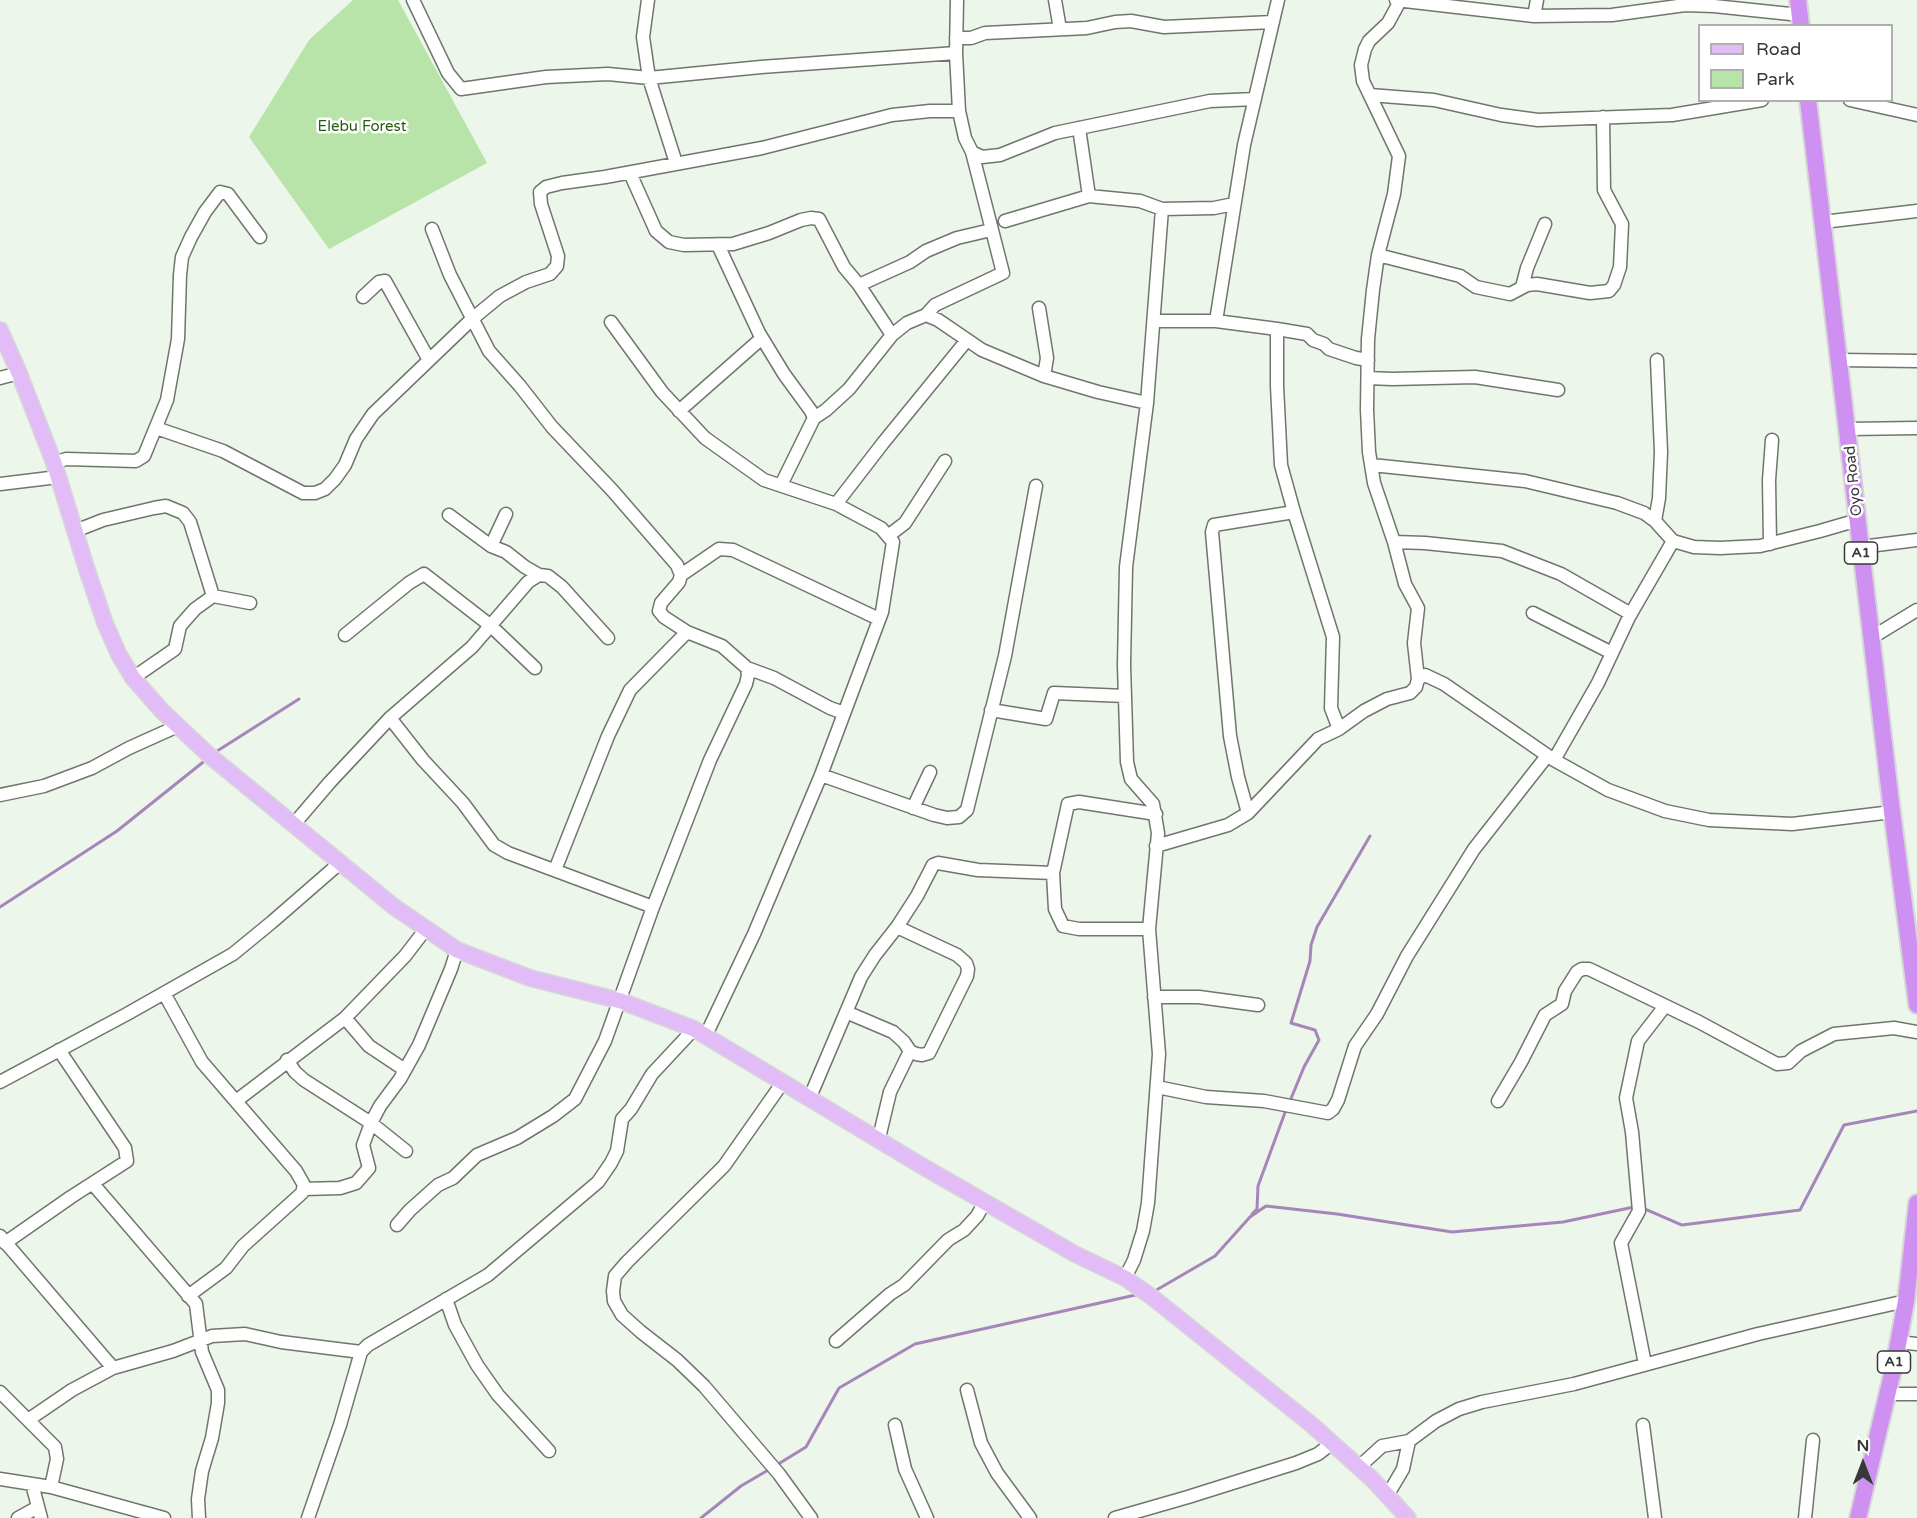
<!DOCTYPE html>
<style>
body{margin:0}
#map{position:relative;width:1917px;height:1518px;overflow:hidden;background:#edf6ea;font-family:"Varela Round",sans-serif}
canvas{display:block}
.legend{position:absolute;left:1698px;top:24px;width:195px;height:78px;box-sizing:border-box;background:#fff;border:2px solid #afb0ae;margin:0;padding:8px 10px;list-style:none;font-size:18px;color:#363935}
.legend li{display:flex;align-items:center;gap:12px;height:30px}
.legend b{width:30px;border:2px solid #afb0ae}
.north{position:absolute;left:1833px;top:1434px;width:60px;height:60px;-webkit-text-stroke:4px #fff;paint-order:stroke;rotate:0deg;font-size:16px;font-weight:700;line-height:24px;text-align:center;color:#363935}
.north::after{content:'';display:block;margin:auto;width:21px;height:27px;background:#363935;clip-path:polygon(50% 0,100% 100%,50% 72%,0 100%)}
</style>
<div id="map">
<canvas width="1917" height="1518"></canvas>
<ul class="legend">
<li><b style="height:8px;background:#e2bcf7"></b>Road</li>
<li><b style="height:16px;background:#b8e4aa"></b>Park</li>
</ul>
<div class="north">N</div>
</div>
<script>
const c = document.querySelector('canvas').getContext('2d');
c.lineJoin = 'round';
function paint(path, color) {
  c.fillStyle = color;
  c.fill(path, 'evenodd');
}
function poly(rows) {
  const path = new Path2D();
  for (const r of rows) {
    path.moveTo(r[0], r[1]);
    for (let i = 2; i < r.length; i += 2) path.lineTo(r[i], r[i + 1]);
  }
  return path;
}
function trace(path, color, width, dash) {
  c.strokeStyle = color;
  c.lineWidth = width;
  c.lineCap = dash ? 'butt' : 'round';
  c.setLineDash(dash || []);
  c.stroke(path);
}
function label(font, color, halo, rows, align = 'center') {
  c.font = font + ' "Varela Round",sans-serif';
  c.lineWidth = 5;
  c.setLineDash([]);
  c.textBaseline = 'middle';
  c.strokeStyle = halo;
  c.fillStyle = color;
  for (const [text, x, y, turn = 0] of rows) {
    c.save();
    c.translate(x, y);
    c.rotate((+turn || 0) * Math.PI / 180);
    c.textAlign = isNaN(turn) ? turn : align;
    if (halo) c.strokeText(text, 0, 0);
    c.fillText(text, 0, 0);
    c.restore();
  }
}
const green = poly([
 [353,0,398,0,487,163,329,249,249,137,309,40]
]);
const stream = poly([
 [214,753,299,699],
 [0,907,117,831,207,759],
 [1290,1101,1304,1067,1319,1040,1315,1030,1291,1023,1310,961,1311,945,1317,927,1370,836],
 [1643,1208,1682,1225,1800,1210,1844,1125,1917,1111],
 [1252,1214,1257,1209,1258,1186,1287,1107],
 [1153,1292,1215,1256,1250,1217,1266,1206,1337,1214,1452,1232,1563,1222,1634,1207],
 [775,1466,806,1447,839,1388,915,1344,1140,1294],
 [701,1518,741,1486,770,1469]
]);
const minor = poly([
 [413,0,448,73,461,89,546,77,608,74,649,78,761,67,956,53],
 [648,0,643,37,649,78,676,163],
 [957,0,956,53,959,111,965,138,972,152,982,157,1000,155,1055,133,1210,101,1255,99],
 [1055,0,1060,29],
 [1396,0,1534,16,1612,15,1685,5,1714,6,1800,15],
 [1400,1,1388,23,1369,41,1365,49,1361,65,1363,81,1399,156,1394,194,1378,255,1373,290,1368,339,1367,410,1369,452,1374,483,1394,542,1405,584,1418,608,1414,643,1418,679],
 [1534,16,1537,0],
 [956,38,971,38,985,33,1087,28,1115,22,1131,21,1164,27,1273,22],
 [1370,95,1434,100,1501,115,1538,120,1672,115,1762,100],
 [1850,100,1917,115],
 [1079,128,1089,196],
 [630,173,656,231,669,242,684,245,733,244,769,233,801,220,811,218,819,219,844,267,859,285,892,335],
 [1005,221,1089,196,1140,201,1162,209,1214,208,1234,204],
 [1823,222,1917,211],
 [718,245,759,333,784,374,811,411,814,418,781,485],
 [1378,255,1460,276,1476,287,1510,294,1527,285,1537,284,1590,293,1609,291,1614,285,1620,267,1622,224,1604,190,1603,117],
 [859,285,910,262,926,251,957,238,991,230],
 [1522,287,1527,268,1545,224],
 [363,297,379,282,385,281,429,360],
 [1039,308,1047,358,1044,376],
 [926,315,938,320,982,350,1044,376,1098,392,1147,403],
 [1154,321,1216,321,1277,329,1307,334,1313,340,1324,344,1329,349,1356,358,1368,360],
 [1216,321,1244,145,1278,0],
 [611,322,662,392,705,438,764,480,836,504,881,528,893,542,882,612,821,775,754,934,706,1035],
 [1277,329,1277,386,1281,465,1294,512,1333,637,1331,708,1339,729],
 [1839,360,1917,361],
 [0,378,19,373],
 [1368,378,1392,379,1475,377,1558,390],
 [679,411,762,338],
 [814,418,826,410,849,389,892,335,907,323,926,315,935,305,1003,273,972,152],
 [156,428,223,451,303,493,315,493,325,489,335,479,345,465,356,439,373,414,472,319,500,296,526,282,550,274,557,266,558,256,541,204,540,192,546,187,562,183,605,177,762,148,892,115,930,111,959,111],
 [1848,429,1917,428],
 [54,463,66,459,136,461,144,456,167,400,178,339,180,275,182,257,191,237,205,212,220,192,228,194,260,237],
 [1372,465,1525,481,1617,503,1644,513,1655,521,1673,541,1694,547,1720,548,1760,546,1820,531,1858,520],
 [0,484,58,477],
 [836,504,883,443,967,340],
 [449,515,491,546,506,552,525,567,539,575],
 [1655,521,1659,498,1661,452,1657,360],
 [75,531,103,520,154,508,166,506,183,513,190,522,213,596],
 [888,536,905,523,945,461],
 [1394,542,1425,543,1502,551,1561,574,1631,614],
 [1770,544,1769,480,1772,440],
 [491,546,506,514],
 [1861,547,1917,540],
 [681,575,719,549,733,550,879,619],
 [1533,613,1612,653],
 [345,635,409,583,424,574,491,626,535,668],
 [1871,638,1917,610],
 [747,668,774,678,830,708,844,713],
 [133,678,175,649,180,626,195,609,213,596,250,603],
 [991,710,1046,719,1054,693,1125,696],
 [390,718,423,760,463,803,494,845,508,853,653,907],
 [1554,760,1598,683,1629,617,1673,541],
 [821,775,934,815,947,818,959,817,967,810,1005,656,1036,486],
 [0,795,44,786,92,768,129,748,178,726],
 [913,808,930,772],
 [1248,813,1238,777,1230,736,1212,532,1214,525,1294,512],
 [294,824,330,782,390,718,472,647,528,582,539,575,548,576,562,587,608,638],
 [1156,846,1228,825,1248,813,1318,739,1339,729,1364,711,1387,699,1410,693,1416,687,1418,679,1425,675,1444,684,1554,760,1608,790,1665,811,1709,820,1792,824,1892,812],
 [555,870,608,736,630,690,687,632],
 [1149,929,1079,929,1063,926,1055,909,1053,873,1068,804,1079,802,1156,814],
 [164,993,202,1062,296,1171,304,1185,302,1193,243,1246,226,1268,188,1296],
 [1154,997,1199,997,1258,1005],
 [846,1012,893,1032,904,1042,910,1051,916,1054,922,1055,929,1053,967,976,968,969,966,963,957,955,897,927],
 [345,1018,369,1046,405,1070],
 [287,1060,295,1072,304,1080,371,1123,406,1151],
 [0,1082,127,1014,233,954,272,922,341,862],
 [783,1082,724,1166,627,1262,615,1276,613,1291,614,1301,622,1315,641,1332,677,1360,704,1386,779,1474,811,1518],
 [1157,1087,1206,1097,1264,1101,1328,1113,1333,1109,1338,1100,1355,1046,1377,1014,1407,956,1474,849,1547,756],
 [810,1097,861,977,875,955,897,927,917,896,933,865,938,863,978,870,1053,873],
 [236,1101,345,1018,405,956,425,930],
 [1498,1101,1521,1062,1545,1015,1562,1004,1565,991,1577,972,1582,969,1589,969,1699,1022,1777,1064,1788,1063,1801,1051,1834,1034,1894,1028,1917,1032],
 [879,1138,890,1092,910,1051],
 [93,1184,196,1304,202,1352,218,1390,218,1403,212,1438,202,1471,198,1499,199,1518],
 [304,1189,340,1188,356,1183,369,1168,363,1145,371,1123,380,1106,400,1079,419,1045,451,969,457,950],
 [397,1225,410,1210,438,1185,453,1178,477,1155,517,1138,553,1116,575,1099,605,1041,653,907,710,760,746,684,748,675,747,668,722,646,687,632,664,617,659,611,661,603,679,582,681,575,677,565,612,490,552,427,520,386,489,351,450,275,432,229],
 [0,1236,113,1368],
 [5,1243,71,1197,127,1161,125,1148,59,1050],
 [1125,1278,1134,1260,1143,1231,1148,1203,1159,1054,1149,929,1158,833,1153,804,1131,779,1127,762,1124,665,1126,567,1147,403,1162,209],
 [446,1299,455,1325,477,1365,498,1395,549,1451],
 [836,1341,890,1294,904,1285,948,1240,964,1230,977,1216,985,1202],
 [1898,1342,1917,1344],
 [1645,1364,1621,1243,1639,1211,1632,1132,1626,1098,1638,1041,1665,1006],
 [967,1390,981,1443,997,1473,1030,1518],
 [0,1392,55,1447,57,1459,51,1487],
 [1887,1394,1917,1394],
 [28,1420,72,1390,113,1368,173,1351,212,1336,245,1334,281,1342,361,1352],
 [895,1425,905,1469,927,1518],
 [1643,1425,1655,1518],
 [1359,1467,1382,1446,1409,1441,1436,1421,1459,1409,1482,1402,1574,1384,1758,1334,1906,1301],
 [0,1479,51,1487,164,1518],
 [32,1484,41,1518],
 [1387,1496,1403,1469,1409,1441],
 [18,1518,38,1507],
 [308,1518,340,1425,361,1352,368,1345,488,1275,598,1182,611,1163,617,1151,622,1119,631,1109,652,1074,694,1029],
 [1115,1518,1188,1497,1296,1463,1318,1454,1332,1443],
 [1805,1518,1813,1440]
]);
const major = poly([
 [0,330,19,373,54,463,87,570,105,623,119,655,133,678,162,711,210,756,393,906,457,950,530,978,621,1001,694,1029,922,1166,1075,1254,1125,1278,1152,1297,1312,1425,1372,1479,1408,1518]
]);
const highway = poly([
 [1798,0,1801,26],
 [1808,100,1892,812,1917,1005],
 [1858,1518,1894,1366,1906,1301,1917,1203]
]);
const shields = [
 [1861,553,33],
 [1894,1362,33]
];
const shieldNames = [
 ["A1",1861,553],
 ["A1",1894,1362]
];
const parkNames = [
 ["Elebu Forest",362,127]
];
const streetNames = [
 ["Oyo Road",1854,481,-96]
];
paint(green, '#b8e4aa');
trace(stream, '#a685ba', 3);
trace(minor, '#6f766c', 15);
trace(major, '#d7d7d7', 18);
trace(highway, '#d7d7d7', 20);
trace(minor, '#fff', 12);
trace(major, '#e2bcf7', 15);
trace(highway, '#ce90f1', 16);
for (const [x, y, w] of shields) {
  const box = new Path2D();
  box.roundRect(x - w / 2, y - 11, w, 22, 4.5);
  c.fillStyle = '#fff';
  c.fill(box);
  trace(box, '#363935', 1.5);
}
label('bold 14px', '#363935', null, shieldNames);
label('15px', '#265a0e', '#fff', parkNames);
label('15px', '#363935', '#fff', streetNames);
</script>
